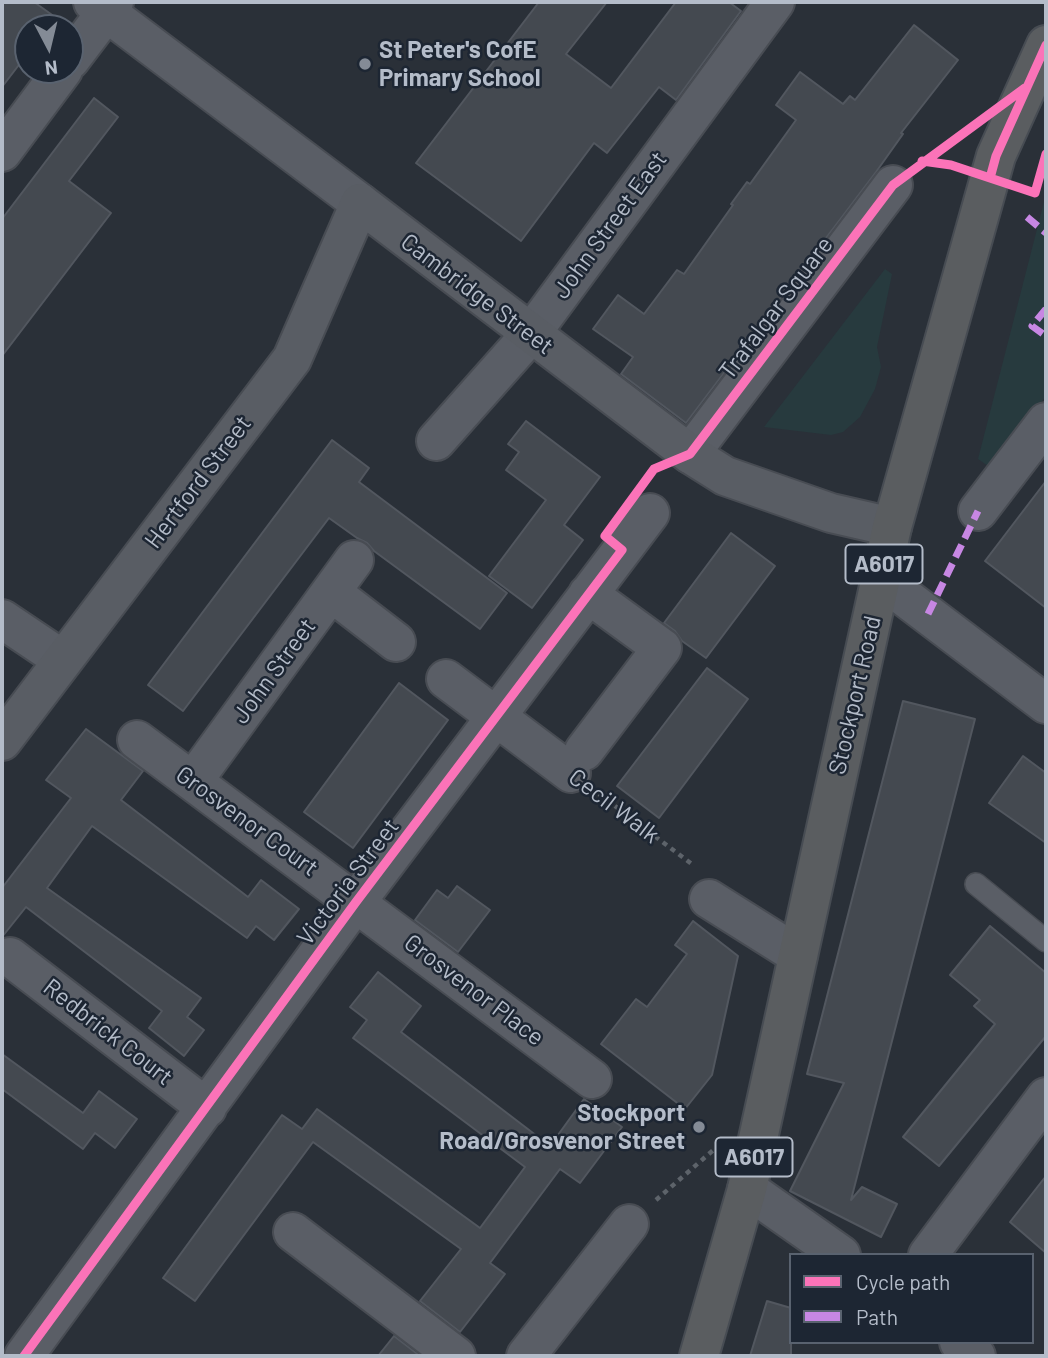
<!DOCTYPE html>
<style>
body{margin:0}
#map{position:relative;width:1048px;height:1358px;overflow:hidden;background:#2a3038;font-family:Barlow,sans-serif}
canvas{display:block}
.frame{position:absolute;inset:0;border:4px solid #b4bcc9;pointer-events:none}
.legend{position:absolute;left:789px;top:1253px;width:245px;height:91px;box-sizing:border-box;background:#1d2633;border:2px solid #59626f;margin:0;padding:9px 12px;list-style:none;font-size:21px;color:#b4bcc9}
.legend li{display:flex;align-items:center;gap:14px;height:35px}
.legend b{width:35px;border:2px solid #59626f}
.north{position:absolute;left:14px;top:14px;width:70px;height:70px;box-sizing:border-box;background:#1d2633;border:2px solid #59626f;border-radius:50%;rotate:173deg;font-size:19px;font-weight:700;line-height:28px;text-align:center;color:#b4bcc9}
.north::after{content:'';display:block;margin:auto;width:24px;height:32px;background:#848b96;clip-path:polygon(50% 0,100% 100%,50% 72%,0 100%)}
</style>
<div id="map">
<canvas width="1048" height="1358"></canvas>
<div class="frame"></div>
<ul class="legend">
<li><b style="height:9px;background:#fb73b8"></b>Cycle path</li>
<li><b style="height:9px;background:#c787e3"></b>Path</li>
</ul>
<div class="north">N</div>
</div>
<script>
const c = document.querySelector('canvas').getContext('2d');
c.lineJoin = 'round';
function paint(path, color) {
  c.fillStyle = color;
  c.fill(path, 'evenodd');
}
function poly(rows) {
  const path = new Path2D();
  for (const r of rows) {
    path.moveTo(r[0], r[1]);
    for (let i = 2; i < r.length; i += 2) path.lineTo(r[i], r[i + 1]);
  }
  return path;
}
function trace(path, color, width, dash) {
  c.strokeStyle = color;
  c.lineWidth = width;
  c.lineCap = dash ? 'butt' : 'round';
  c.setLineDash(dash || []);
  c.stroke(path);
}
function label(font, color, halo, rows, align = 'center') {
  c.font = font + ' Barlow,sans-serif';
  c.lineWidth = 5;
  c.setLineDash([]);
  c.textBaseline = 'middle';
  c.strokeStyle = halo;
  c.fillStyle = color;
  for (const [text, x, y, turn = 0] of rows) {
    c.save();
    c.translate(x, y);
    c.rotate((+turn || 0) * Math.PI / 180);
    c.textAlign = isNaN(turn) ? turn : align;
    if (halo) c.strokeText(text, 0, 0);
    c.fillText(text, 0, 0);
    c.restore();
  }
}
const green = poly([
 [1046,194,1046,396,991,468,978,459],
 [885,269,892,274,877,347,881,367,875,389,860,417,843,432,831,435,764,427]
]);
const building = poly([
 [2,2,34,2,55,17,46,28,28,28,28,53,2,87,2,2],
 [539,2,607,2,566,54,611,88,676,2,729,2,741,11,676,100,659,87,607,153,594,143,521,241,416,163,539,2],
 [914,25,958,60,901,133,903,134,876,172,686,423,621,374,633,357,593,329,618,295,644,314,677,270,684,274,733,205,731,204,747,182,750,184,796,120,776,105,800,72,843,104,850,96,855,100,914,25],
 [94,98,118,117,69,181,111,213,2,356,2,219,94,98],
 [526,421,600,477,564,525,583,540,532,608,489,576,546,500,506,470,519,452,508,444,526,421],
 [332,440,369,468,359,482,507,593,480,629,374,551,367,543,357,538,329,518,183,711,148,685,332,440],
 [1046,481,1046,608,985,561,1046,481],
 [731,533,775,566,706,658,682,641,675,631,664,623,731,533],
 [707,668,748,699,659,818,617,786,707,668],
 [399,683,448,720,353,848,304,812,399,683],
 [903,701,975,719,851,1200,862,1187,897,1204,881,1237,790,1191,844,1083,807,1074,903,701],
 [86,729,143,771,121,800,248,897,261,880,299,909,274,940,256,926,247,938,92,826,47,888,201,998,187,1017,204,1030,184,1056,149,1028,162,1011,26,907,2,937,2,888,71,798,46,780,86,729],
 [1023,756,1046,773,1046,843,989,803,1023,756],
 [457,886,490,910,458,952,415,920,437,890,448,898,457,886],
 [693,921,738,956,712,1075,685,1109,601,1044,636,999,647,1007,687,954,675,945,693,921],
 [990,926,1046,973,1046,1036,939,1166,903,1137,995,1024,974,1006,980,1000,950,975,990,926],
 [378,972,421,1006,401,1032,550,1146,584,1099,622,1127,580,1183,560,1169,490,1263,505,1274,460,1332,420,1301,461,1249,313,1142,195,1301,163,1278,282,1115,302,1129,317,1109,480,1228,525,1167,353,1038,367,1020,350,1007,378,972],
 [2,1054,83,1113,99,1091,137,1119,115,1148,95,1133,83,1149,2,1089,2,1054],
 [1046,1176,1046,1253,1010,1222,1046,1176],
 [767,1301,791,1308,791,1356,750,1356,767,1301],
 [394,1336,420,1356,378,1356,394,1336]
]);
const path = poly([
 [599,794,693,865],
 [656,1200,718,1146]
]);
const lane = poly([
 [976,884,1046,941]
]);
const street = poly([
 [93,2,360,203],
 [70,60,114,2],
 [2,152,63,70],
 [436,441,530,335,775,2],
 [690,454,893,185],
 [978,511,1046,422],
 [881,579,1046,704],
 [331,592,396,642],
 [2,619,63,660],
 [446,679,571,773],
 [137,740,592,1079],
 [584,751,662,648,588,594],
 [193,781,354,560],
 [709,899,798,955],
 [10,957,207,1108],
 [747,1189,841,1255],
 [293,1232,456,1356],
 [928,1255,1046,1097],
 [959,1342,976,1356],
 [24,1356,356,902,650,513],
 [526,1356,629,1224]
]);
const secondary = poly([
 [2,741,292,359,360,203,690,454,725,476,831,513,892,527]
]);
const highway = poly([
 [699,1356,747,1189,892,527,996,156,1046,45]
]);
const quiet = poly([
 [1027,217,1046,233],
 [1046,309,1032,326,1046,336],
 [928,614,978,511]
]);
const cycleway = poly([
 [922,161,951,165,1035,193,1046,154],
 [990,178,996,156,1046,45],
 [24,1356,356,902,622,550,605,536,654,469,690,454,893,185,1025,88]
]);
const markers = [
 [365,64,7,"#848b96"],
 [699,1127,7,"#848b96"]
];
const shields = [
 [884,564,77],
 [754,1157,77]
];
const shieldNames = [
 ["A6017",884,564],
 ["A6017",754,1157]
];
const poiNames = [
 ["St Peter's CofE",379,50],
 ["Primary School",379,78],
 ["Stockport",685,1113,"right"],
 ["Road/Grosvenor Street",685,1141,"right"]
];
const streetNames = [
 ["John Street East",610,225,-54],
 ["Cambridge Street",477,294,37],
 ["Trafalgar Square",776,308,-53],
 ["Hertford Street",198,482,-53],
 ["John Street",274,671,-54],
 ["Stockport Road",855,695,-77],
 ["Cecil Walk",614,806,37],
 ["Grosvenor Court",247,821,36],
 ["Victoria Street",348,882,-53],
 ["Grosvenor Place",474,990,37],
 ["Redbrick Court",108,1032,38]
];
paint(green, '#273a3e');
paint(building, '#444950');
trace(building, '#52575f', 2);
trace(lane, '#484c53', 24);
trace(street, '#484c53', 42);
trace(secondary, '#484c53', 42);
trace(highway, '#474c53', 42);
trace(path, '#5d636a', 4.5, [5, 5]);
trace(lane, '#5a5e66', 21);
trace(street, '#5a5e66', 38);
trace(secondary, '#595d64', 38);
trace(highway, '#5a5d60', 38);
trace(quiet, '#c787e3', 7, [14, 7]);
trace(cycleway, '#fb73b8', 9);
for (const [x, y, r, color] of markers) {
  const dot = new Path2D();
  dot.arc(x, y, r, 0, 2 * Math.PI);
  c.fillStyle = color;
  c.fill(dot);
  trace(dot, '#1d2633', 2.5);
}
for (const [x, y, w] of shields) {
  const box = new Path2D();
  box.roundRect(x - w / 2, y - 19.5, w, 39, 5);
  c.fillStyle = '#1d2633';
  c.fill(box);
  trace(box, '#b4bcc9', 2);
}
label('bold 23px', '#b4bcc9', null, shieldNames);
label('bold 24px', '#b4bcc9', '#1d2633', poiNames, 'left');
label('24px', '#b4bcc9', '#1d2633', streetNames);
</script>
